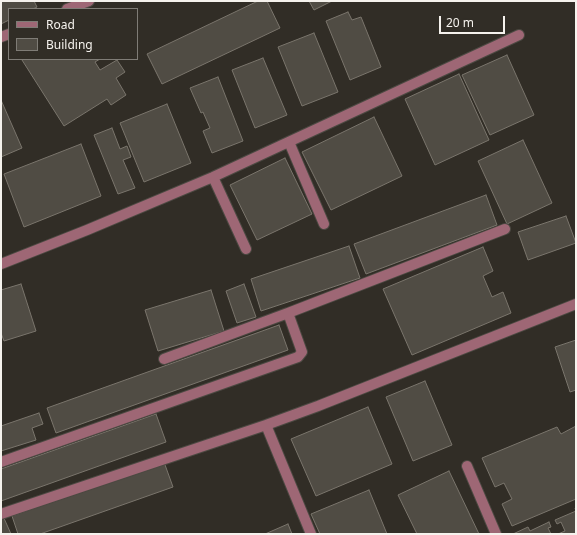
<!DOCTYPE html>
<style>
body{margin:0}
#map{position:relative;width:577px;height:535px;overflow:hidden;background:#312d26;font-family:"Noto Sans",sans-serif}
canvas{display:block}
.frame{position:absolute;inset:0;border:2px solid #f5f2ed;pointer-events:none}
.legend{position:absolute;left:8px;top:8px;width:130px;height:52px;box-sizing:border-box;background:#312d26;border:1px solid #7f7c76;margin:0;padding:5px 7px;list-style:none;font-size:12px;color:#f5f2ed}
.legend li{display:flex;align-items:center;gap:8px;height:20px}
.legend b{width:20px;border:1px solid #7f7c76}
.scale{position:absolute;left:439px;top:16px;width:66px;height:18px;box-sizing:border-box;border:2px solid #f5f2ed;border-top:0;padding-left:5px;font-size:12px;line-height:14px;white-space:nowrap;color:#f5f2ed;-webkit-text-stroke:3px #312d26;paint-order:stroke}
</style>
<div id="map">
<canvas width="577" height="535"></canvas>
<div class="frame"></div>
<ul class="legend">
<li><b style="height:5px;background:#9e6775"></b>Road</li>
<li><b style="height:11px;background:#504c44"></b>Building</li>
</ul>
<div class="scale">20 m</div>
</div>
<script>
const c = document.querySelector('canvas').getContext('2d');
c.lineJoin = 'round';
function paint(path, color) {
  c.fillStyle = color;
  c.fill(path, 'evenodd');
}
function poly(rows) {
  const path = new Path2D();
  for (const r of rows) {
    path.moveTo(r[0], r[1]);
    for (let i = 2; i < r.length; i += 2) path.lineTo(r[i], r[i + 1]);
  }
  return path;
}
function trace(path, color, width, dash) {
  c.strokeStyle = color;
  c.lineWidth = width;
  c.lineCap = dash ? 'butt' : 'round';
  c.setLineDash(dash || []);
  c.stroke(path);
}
const building = poly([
 [1,1,34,1,37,7,33,9,9,9,9,20,1,24,1,1],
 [258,1,267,1,280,28,162,84,147,54,258,1],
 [309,1,332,1,314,10,309,1],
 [348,12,352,20,361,17,381,67,350,80,326,21,348,12],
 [314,33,338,92,302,106,278,47,314,33],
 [507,55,534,115,490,135,462,75,507,55],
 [263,58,287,115,255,128,232,70,263,58],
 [24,59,100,59,95,62,100,70,117,60,125,72,116,78,126,95,111,105,107,99,64,126,22,60,24,59],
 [459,74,489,140,435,165,405,99,459,74],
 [218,77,243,141,212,153,203,131,210,128,203,112,201,113,190,88,218,77],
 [1,100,22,148,1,157,1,100],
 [167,104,191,163,144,182,120,123,167,104],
 [374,117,402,176,331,210,302,152,374,117],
 [112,128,120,149,127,146,131,157,123,160,135,188,118,194,94,135,112,128],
 [523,140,552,203,507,224,478,161,523,140],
 [81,144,101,196,24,227,4,174,81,144],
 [285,158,312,214,257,240,230,185,285,158],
 [486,195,497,225,366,274,354,244,486,195],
 [566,216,576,243,528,260,518,232,566,216],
 [349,246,360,278,261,311,251,279,349,246],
 [483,247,493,271,483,276,492,297,503,292,511,313,412,355,383,289,483,247],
 [21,284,36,331,4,341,1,333,1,290,21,284],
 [244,284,256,317,237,323,226,291,244,284],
 [211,290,224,331,158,351,145,310,211,290],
 [279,325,288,350,56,433,47,408,279,325],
 [576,340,576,390,570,392,555,347,576,340],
 [425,381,452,445,413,461,386,397,425,381],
 [368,407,392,464,316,496,291,439,368,407],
 [39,413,43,424,32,428,36,440,1,451,1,426,39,413],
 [156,414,166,442,1,501,1,469,156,414],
 [576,426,576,499,512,526,502,504,512,499,504,483,495,487,482,458,557,427,561,434,576,426],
 [164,462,173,487,40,534,18,534,12,516,164,462],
 [449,471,479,534,417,534,398,495,449,471],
 [369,490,387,534,320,534,311,514,369,490],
 [576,507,576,534,558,534,565,531,561,522,557,524,555,520,576,511,575,508,576,507],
 [3,516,11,534,1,534,1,517,3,516],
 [549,522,551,527,548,528,551,534,513,534,528,527,530,531,549,522],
 [288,524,292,534,265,534,288,524]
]);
const minor = poly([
 [67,9,89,1],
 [1,37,9,34],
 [289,142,324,224],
 [213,177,246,249],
 [1,264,87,230,213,177,519,35],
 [164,359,288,313],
 [266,425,311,534],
 [1,462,298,357,302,352,288,313,505,229],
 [467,466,496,534],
 [1,514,266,425,318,406,576,304]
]);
paint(building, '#504c44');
trace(building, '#7a756c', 1);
trace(minor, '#4c4942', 12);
trace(minor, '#9e6775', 10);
</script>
